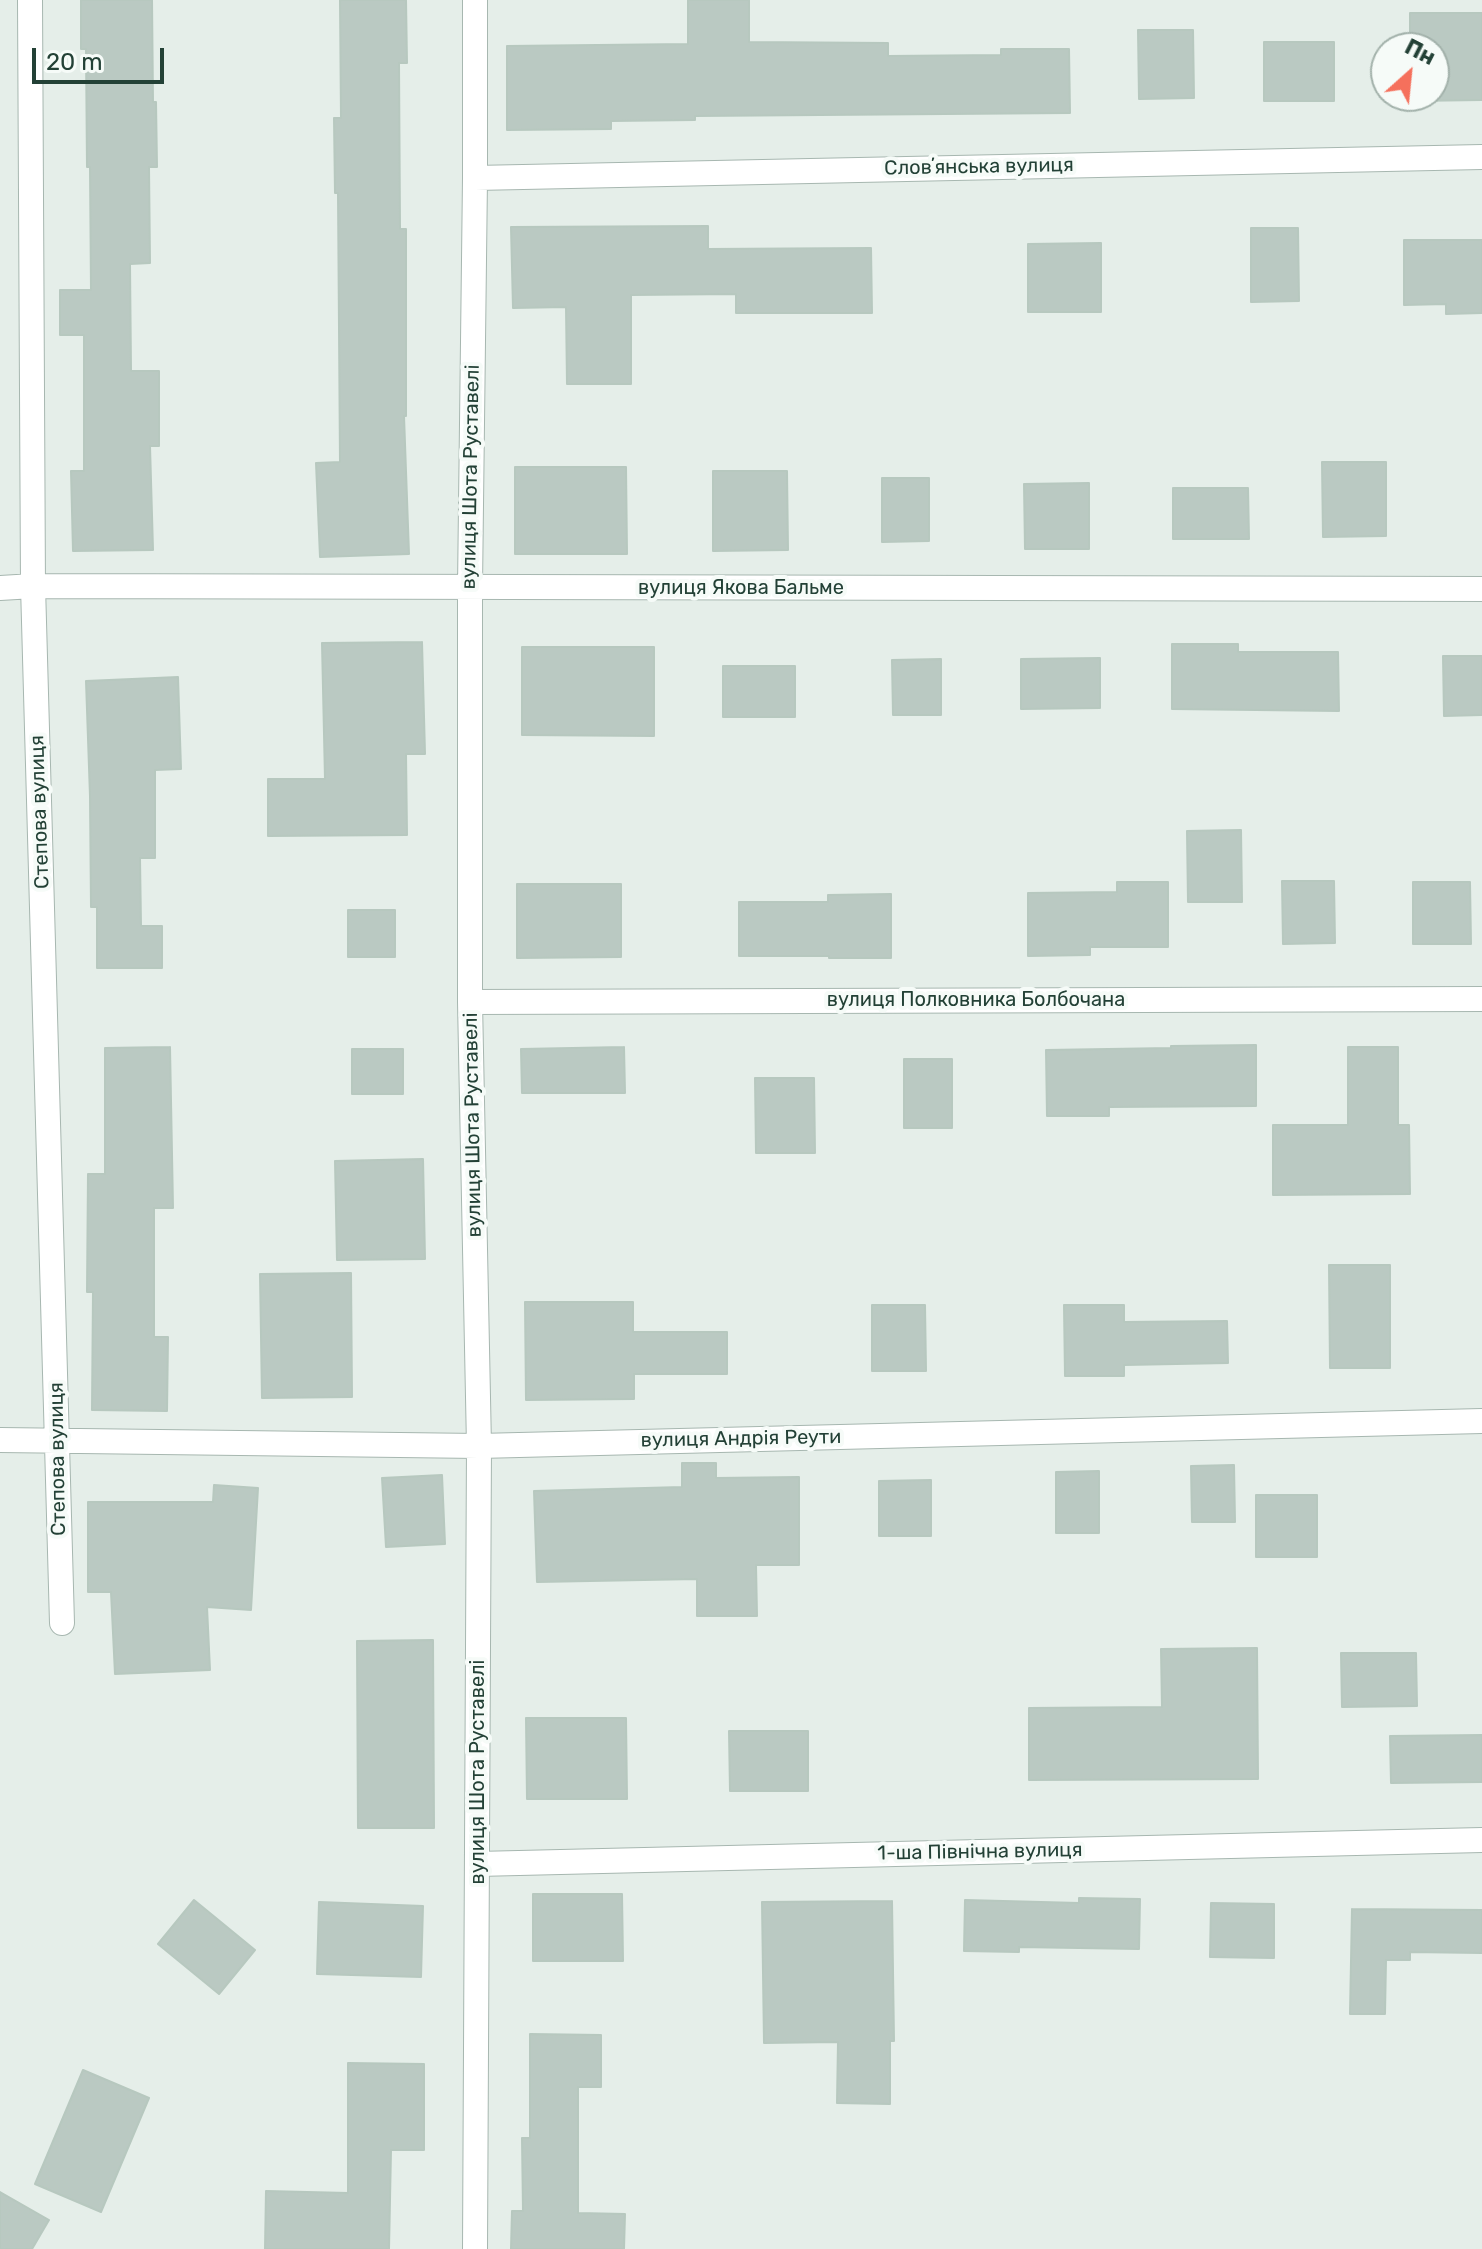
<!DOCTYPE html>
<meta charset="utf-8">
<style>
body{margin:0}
#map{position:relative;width:1482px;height:2249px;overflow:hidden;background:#e5eee9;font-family:Rubik,sans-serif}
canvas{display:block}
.north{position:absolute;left:1370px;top:32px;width:80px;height:80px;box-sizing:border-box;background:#f6fbf8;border:2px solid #a2b1aa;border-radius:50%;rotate:27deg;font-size:22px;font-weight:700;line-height:32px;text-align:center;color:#234136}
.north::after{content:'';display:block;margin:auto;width:28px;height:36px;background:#f5705c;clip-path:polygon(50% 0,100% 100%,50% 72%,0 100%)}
.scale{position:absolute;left:32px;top:48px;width:132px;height:36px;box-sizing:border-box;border:4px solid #234136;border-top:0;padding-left:10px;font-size:24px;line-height:28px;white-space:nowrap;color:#234136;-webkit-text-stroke:6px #f6fbf8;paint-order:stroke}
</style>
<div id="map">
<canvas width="1482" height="2249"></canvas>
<div class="north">Пн</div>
<div class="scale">20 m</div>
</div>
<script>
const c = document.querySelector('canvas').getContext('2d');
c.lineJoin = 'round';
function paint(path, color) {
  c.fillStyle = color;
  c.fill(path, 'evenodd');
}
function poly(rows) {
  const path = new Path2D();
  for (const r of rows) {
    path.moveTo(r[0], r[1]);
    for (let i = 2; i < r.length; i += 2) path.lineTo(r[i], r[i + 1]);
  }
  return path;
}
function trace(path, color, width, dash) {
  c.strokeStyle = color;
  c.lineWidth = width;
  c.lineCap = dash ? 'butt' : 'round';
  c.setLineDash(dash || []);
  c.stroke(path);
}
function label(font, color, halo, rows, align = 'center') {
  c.font = font + ' Rubik,sans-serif';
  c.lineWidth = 8;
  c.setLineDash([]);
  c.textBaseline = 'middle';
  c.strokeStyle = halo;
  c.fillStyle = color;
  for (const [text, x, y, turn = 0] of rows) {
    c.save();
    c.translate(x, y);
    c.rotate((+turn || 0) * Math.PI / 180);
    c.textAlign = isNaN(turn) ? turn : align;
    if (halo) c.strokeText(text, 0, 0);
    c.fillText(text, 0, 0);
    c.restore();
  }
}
const building = poly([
 [81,0,152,0,153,102,156,102,157,167,149,167,150,263,130,264,131,371,159,371,159,446,150,446,153,550,73,551,71,471,84,471,84,335,60,335,60,290,91,290,90,167,87,167,86,49,81,49,81,0],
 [340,0,406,0,407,63,399,63,400,229,406,229,406,416,404,416,409,554,320,557,316,463,340,462,338,193,335,193,334,118,341,118,340,0],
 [688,0,749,0,749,42,888,43,888,56,1001,55,1001,49,1069,49,1070,113,695,116,695,120,611,121,611,129,507,130,507,46,688,44,688,0],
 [1410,13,1482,13,1482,100,1411,101,1411,96,1434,96,1434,48,1410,48,1410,13],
 [1138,30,1193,30,1194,98,1139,99,1138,30],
 [1264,42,1334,42,1334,101,1264,101,1264,42],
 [708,226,708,249,871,248,872,313,736,313,736,294,631,295,631,384,567,384,566,307,513,308,511,227,708,226],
 [1251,228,1298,228,1299,301,1251,302,1251,228],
 [1404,240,1482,240,1482,313,1446,314,1446,304,1404,305,1404,240],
 [1101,243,1101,312,1028,312,1028,244,1101,243],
 [1322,462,1386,462,1386,536,1323,537,1322,462],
 [515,467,626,467,627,554,515,554,515,467],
 [713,471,787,471,788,550,713,551,713,471],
 [882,478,929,478,929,541,882,542,882,478],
 [1089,483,1089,549,1025,549,1024,484,1089,483],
 [1173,488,1248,488,1249,539,1173,539,1173,488],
 [422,642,425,754,406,754,407,835,268,836,268,779,325,779,322,643,422,642],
 [1172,644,1238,644,1238,652,1338,652,1339,711,1172,709,1172,644],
 [522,647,654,647,654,736,522,735,522,647],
 [1443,656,1482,656,1482,715,1444,716,1443,656],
 [1100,658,1100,708,1021,709,1021,659,1100,658],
 [941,659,941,715,893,715,892,660,941,659],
 [723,666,795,666,795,717,723,717,723,666],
 [178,677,181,769,155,770,155,858,140,858,141,926,162,926,162,968,97,968,97,907,91,907,90,796,86,681,178,677],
 [1241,830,1242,902,1188,902,1187,831,1241,830],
 [1282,881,1334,881,1335,943,1283,944,1282,881],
 [1117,882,1168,882,1168,947,1090,947,1090,955,1028,956,1028,893,1117,892,1117,882],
 [1413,882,1470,882,1471,944,1413,944,1413,882],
 [517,884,621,884,621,957,517,958,517,884],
 [891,894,891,958,829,958,829,956,739,956,739,902,828,902,828,895,891,894],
 [348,910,395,910,395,957,348,957,348,910],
 [1256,1045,1256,1106,1109,1107,1109,1116,1047,1116,1046,1050,1171,1048,1171,1046,1256,1045],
 [170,1047,173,1208,154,1208,154,1337,168,1337,167,1411,92,1410,93,1292,87,1292,88,1174,105,1174,105,1048,170,1047],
 [624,1047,625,1093,522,1093,521,1049,624,1047],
 [1348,1047,1398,1047,1398,1125,1409,1125,1410,1194,1273,1195,1273,1125,1348,1125,1348,1047],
 [352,1049,403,1049,403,1094,352,1094,352,1049],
 [904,1059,952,1059,952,1128,904,1128,904,1059],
 [755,1078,814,1078,815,1153,756,1153,755,1078],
 [423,1159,425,1259,337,1260,335,1161,423,1159],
 [1329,1265,1390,1265,1390,1368,1330,1368,1329,1265],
 [351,1273,352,1397,262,1398,260,1274,351,1273],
 [525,1302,633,1302,633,1332,727,1332,727,1374,634,1374,634,1399,526,1400,525,1302],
 [872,1305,925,1305,926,1371,872,1371,872,1305],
 [1064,1305,1124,1305,1124,1322,1227,1321,1228,1363,1124,1365,1124,1376,1065,1376,1064,1305],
 [682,1463,716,1463,716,1478,799,1477,799,1565,756,1565,757,1616,697,1616,697,1579,537,1582,534,1491,682,1487,682,1463],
 [1234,1465,1235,1522,1192,1522,1191,1466,1234,1465],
 [1099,1471,1099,1533,1056,1533,1056,1472,1099,1471],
 [442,1475,445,1544,386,1547,382,1478,442,1475],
 [931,1480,931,1536,879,1536,879,1481,931,1480],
 [214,1485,258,1488,251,1610,207,1607,210,1670,115,1674,111,1592,88,1592,88,1502,213,1502,214,1485],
 [1256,1495,1317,1495,1317,1557,1256,1557,1256,1495],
 [433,1640,434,1828,358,1828,357,1641,433,1640],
 [1257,1648,1258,1779,1029,1780,1029,1708,1162,1707,1161,1649,1257,1648],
 [1341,1653,1416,1653,1417,1706,1342,1707,1341,1653],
 [526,1718,626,1718,627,1799,527,1799,526,1718],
 [729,1731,808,1731,808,1791,730,1791,729,1731],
 [1482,1735,1482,1782,1391,1783,1390,1736,1482,1735],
 [533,1894,622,1894,623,1961,533,1961,533,1894],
 [1079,1898,1140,1899,1139,1949,1019,1947,1019,1952,964,1951,965,1900,1079,1903,1079,1898],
 [194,1900,255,1950,219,1994,158,1944,194,1900],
 [892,1901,894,2041,890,2041,890,2104,837,2103,838,2042,764,2043,762,1902,892,1901],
 [319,1902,423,1906,421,1977,317,1974,319,1902],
 [1211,1903,1274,1904,1274,1958,1210,1957,1211,1903],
 [1352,1909,1482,1910,1482,1953,1410,1952,1410,1960,1386,1960,1385,2014,1350,2014,1352,1909],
 [530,2034,601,2035,601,2087,578,2087,578,2213,625,2214,624,2249,511,2249,512,2211,523,2211,522,2138,530,2138,530,2034],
 [348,2063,424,2064,424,2150,391,2150,389,2249,265,2249,266,2191,348,2193,348,2063],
 [83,2070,149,2098,101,2212,35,2184,83,2070],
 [0,2192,49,2220,32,2249,0,2249,0,2192]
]);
const minor = poly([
 [30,0,33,586,62,1623],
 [475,0,475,178,470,587,470,1002,479,1446,475,2249],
 [475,178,1482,157],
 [0,588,33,586,1482,589],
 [470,1002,1482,999],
 [0,1440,479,1446,1482,1421],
 [477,1864,1482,1840]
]);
const streetNames = [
 ["Словʼянська вулиця",979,167,-1],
 ["вулиця Шота Руставелі",471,477,-89],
 ["вулиця Якова Бальме",741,588],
 ["Степова вулиця",40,812,-92],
 ["вулиця Полковника Болбочана",976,1000],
 ["вулиця Шота Руставелі",473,1125,-91],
 ["вулиця Андрія Реути",741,1439,-1],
 ["Степова вулиця",58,1459,-91],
 ["вулиця Шота Руставелі",478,1772,-90],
 ["1-ша Північна вулиця",980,1852,-1]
];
paint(building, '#bac9c2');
trace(building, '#b7c8bf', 2);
trace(minor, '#a7b7b0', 26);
trace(minor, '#fff', 24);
label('20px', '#234136', '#f6fbf8', streetNames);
</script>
